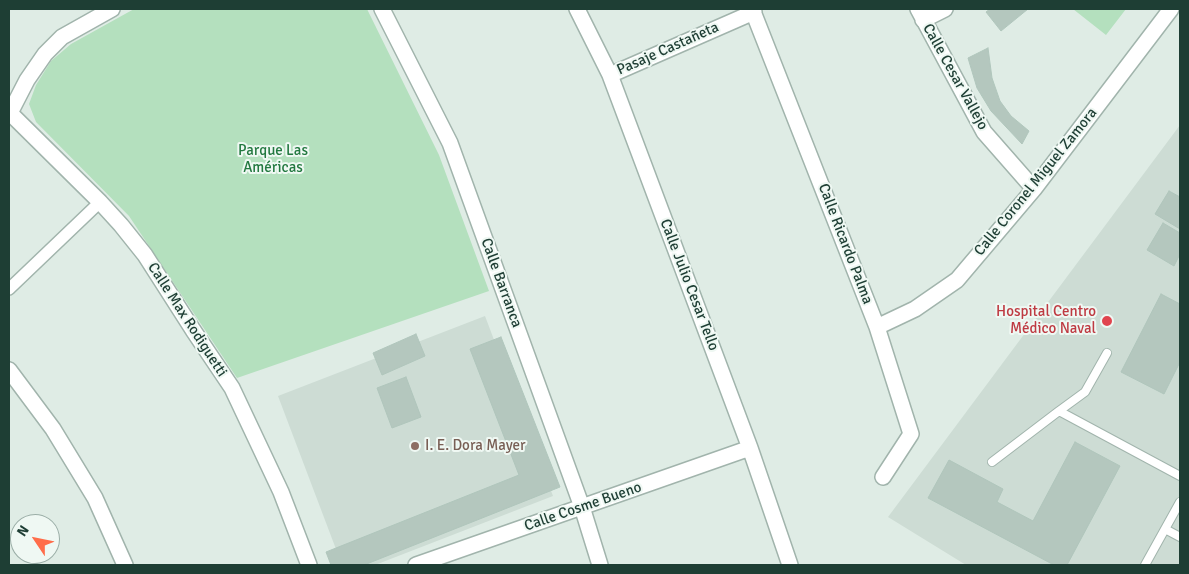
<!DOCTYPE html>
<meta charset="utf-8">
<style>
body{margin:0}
#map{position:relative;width:1189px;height:574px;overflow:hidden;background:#dfece5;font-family:Signika,sans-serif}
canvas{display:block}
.frame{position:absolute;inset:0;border:10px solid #1e3e34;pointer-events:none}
.north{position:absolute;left:10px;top:514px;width:50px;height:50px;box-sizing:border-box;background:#eff8f3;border:1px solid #9baea7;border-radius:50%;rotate:304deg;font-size:14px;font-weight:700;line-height:20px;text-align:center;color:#1e3e34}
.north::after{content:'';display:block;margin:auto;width:18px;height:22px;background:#ff6d4a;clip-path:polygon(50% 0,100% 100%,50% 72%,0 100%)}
</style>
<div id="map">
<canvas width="1189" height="574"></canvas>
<div class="frame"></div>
<div class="north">N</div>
</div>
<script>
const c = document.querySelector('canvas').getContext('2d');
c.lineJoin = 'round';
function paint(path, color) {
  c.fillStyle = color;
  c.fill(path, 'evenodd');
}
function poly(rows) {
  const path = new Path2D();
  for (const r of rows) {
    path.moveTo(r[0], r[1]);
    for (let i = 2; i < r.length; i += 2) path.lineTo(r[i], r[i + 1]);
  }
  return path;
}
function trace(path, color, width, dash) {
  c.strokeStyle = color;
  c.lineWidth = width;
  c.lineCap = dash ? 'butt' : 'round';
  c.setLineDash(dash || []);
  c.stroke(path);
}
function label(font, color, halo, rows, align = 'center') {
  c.font = font + ' Signika,sans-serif';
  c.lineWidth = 4;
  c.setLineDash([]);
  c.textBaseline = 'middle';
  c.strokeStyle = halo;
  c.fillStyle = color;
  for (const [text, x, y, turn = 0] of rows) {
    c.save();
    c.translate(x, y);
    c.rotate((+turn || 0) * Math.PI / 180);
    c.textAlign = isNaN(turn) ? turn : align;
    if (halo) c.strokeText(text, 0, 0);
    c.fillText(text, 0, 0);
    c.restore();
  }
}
const built = poly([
 [1180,125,1180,565,966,565,888,517],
 [485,316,553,496,375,565,342,565,278,396]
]);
const green = poly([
 [134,9,367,9,439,155,489,291,237,378,129,216,36,122,29,104,36,85,51,61,71,44],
 [1073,9,1126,9,1106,35]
]);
const building = poly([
 [990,9,1028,9,1001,31,986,12,990,9],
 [988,48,992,78,1000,101,1011,116,1029,131,1022,144,991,111,977,88,968,58,988,48],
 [1169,191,1180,197,1180,229,1155,214,1169,191],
 [1163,223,1180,233,1180,254,1174,266,1147,250,1163,223],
 [1161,294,1180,304,1180,362,1164,394,1121,372,1161,294],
 [416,334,425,356,382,375,373,353,416,334],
 [501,337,560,487,364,565,331,565,326,552,519,475,470,349,501,337],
 [406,377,421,417,392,428,377,388,406,377],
 [1075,442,1120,466,1067,565,1054,565,928,498,949,460,1003,489,997,502,1033,521,1075,442]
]);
const service = poly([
 [1059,411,1085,392,1107,353],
 [992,462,1059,411,1180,476],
 [1165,529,1180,537],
 [1145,565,1180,502]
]);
const pedestrian = poly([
 [9,289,100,202]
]);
const minor = poly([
 [382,9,450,143,582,507,600,565],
 [577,9,610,75,750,448,790,565],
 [752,9,877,327,911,434,883,477],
 [918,9,984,132,1034,189],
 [923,20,945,9],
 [610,75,754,12],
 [9,112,100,202,121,225,145,255,193,330,232,388,281,492,309,565],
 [10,113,27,80,45,54,62,37,112,9],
 [877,327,915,309,957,280,1034,189,1171,9],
 [9,370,53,429,95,498,125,565],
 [416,565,750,448]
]);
const markers = [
 [1107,321,6,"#e0444e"],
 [415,446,5,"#8d6e63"]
];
const streetNames = [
 ["Pasaje Castañeta",668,49,-24],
 ["Calle Cesar Vallejo",955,77,61],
 ["Calle Coronel Miguel Zamora",1036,182,-51],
 ["Calle Ricardo Palma",845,244,69],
 ["Calle Barranca",501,283,70],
 ["Calle Julio Cesar Tello",689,285,69],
 ["Calle Max Rodiguetti",187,320,57],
 ["Calle Cosme Bueno",583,507,-19]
];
const parkNames = [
 ["Parque Las",273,151],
 ["Américas",273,168]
];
const healthNames = [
 ["Hospital Centro",1096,312],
 ["Médico Naval",1096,329]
];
const educationNames = [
 ["I. E. Dora Mayer",425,446]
];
paint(built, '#cddcd4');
paint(green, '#b4e0be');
paint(building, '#b4c7be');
trace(building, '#b0c6bc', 1);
trace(service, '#a1b4ac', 10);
trace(pedestrian, '#a1b4ac', 14);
trace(minor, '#a1b4ac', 18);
trace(service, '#fff', 8);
trace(pedestrian, '#fff', 11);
trace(minor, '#fff', 15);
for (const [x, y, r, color] of markers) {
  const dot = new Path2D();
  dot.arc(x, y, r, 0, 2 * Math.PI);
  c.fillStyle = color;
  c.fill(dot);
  trace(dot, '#eff8f3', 2);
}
label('15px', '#1e3e34', '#eff8f3', streetNames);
label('15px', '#237940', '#eff8f3', parkNames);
label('15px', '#be3a42', '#eff8f3', healthNames, 'right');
label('15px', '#785e54', '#eff8f3', educationNames, 'left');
</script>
